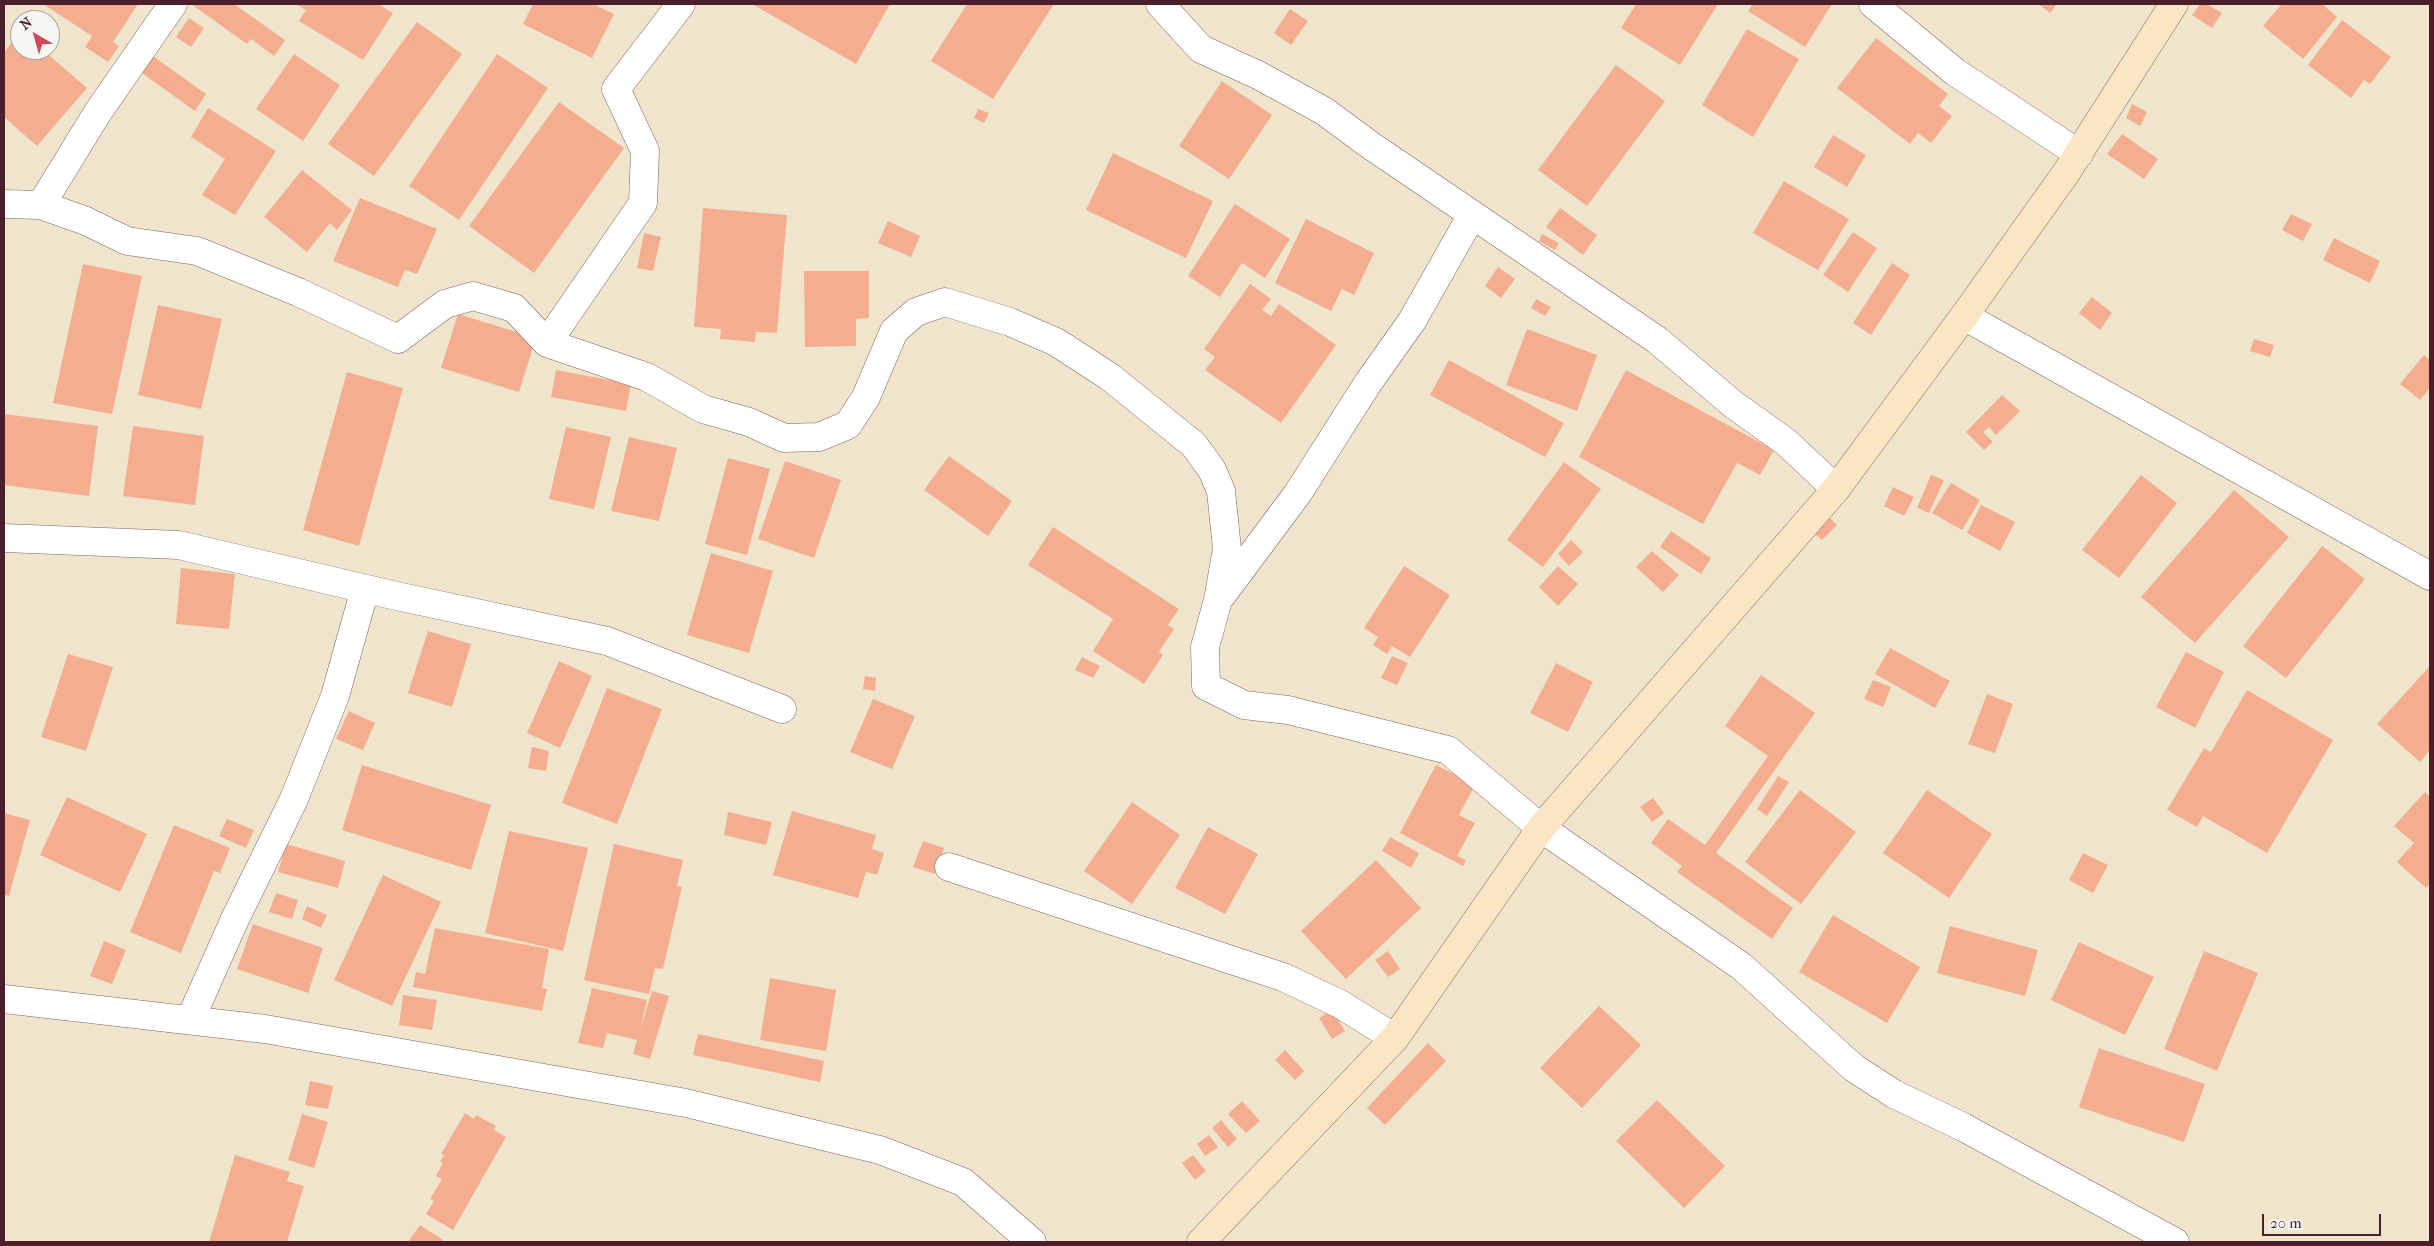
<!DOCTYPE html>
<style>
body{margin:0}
#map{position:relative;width:2434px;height:1246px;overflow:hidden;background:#eee5cc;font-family:"IM FELL French Canon",serif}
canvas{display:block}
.frame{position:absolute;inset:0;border:5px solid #4a1f2b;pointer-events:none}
.north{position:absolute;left:10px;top:10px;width:50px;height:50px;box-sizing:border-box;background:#f6f6f2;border:1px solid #b1a0a2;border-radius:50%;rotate:322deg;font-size:14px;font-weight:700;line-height:20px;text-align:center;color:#4a1f2b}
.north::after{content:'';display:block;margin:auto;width:18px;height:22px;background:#d1495b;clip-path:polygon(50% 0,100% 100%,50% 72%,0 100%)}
.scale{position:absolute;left:2262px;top:1214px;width:119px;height:22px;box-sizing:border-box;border:2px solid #4a1f2b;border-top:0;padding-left:6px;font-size:15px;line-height:18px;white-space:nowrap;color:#4a1f2b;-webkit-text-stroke:4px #f6f6f2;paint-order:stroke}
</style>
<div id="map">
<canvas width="2434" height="1246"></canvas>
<div class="frame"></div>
<div class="north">N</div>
<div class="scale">20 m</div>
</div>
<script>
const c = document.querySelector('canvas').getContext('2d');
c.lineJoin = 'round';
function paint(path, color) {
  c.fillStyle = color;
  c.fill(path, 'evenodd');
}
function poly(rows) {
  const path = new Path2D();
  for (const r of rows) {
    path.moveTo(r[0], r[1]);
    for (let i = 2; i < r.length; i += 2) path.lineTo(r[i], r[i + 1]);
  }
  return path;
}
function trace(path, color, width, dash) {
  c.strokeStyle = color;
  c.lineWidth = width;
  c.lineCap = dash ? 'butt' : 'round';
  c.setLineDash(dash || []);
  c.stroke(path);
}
const building = poly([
 [43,4,138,4,113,42,119,46,108,62,85,47,92,36],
 [191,4,234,4,285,40,274,56,251,39,247,44],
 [296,4,378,4,393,13,363,60,299,21,306,10],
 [533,4,593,4,614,14,592,58,523,24],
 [752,4,890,4,856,64],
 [967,4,1054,4,993,99,931,61],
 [1636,4,1718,4,1680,65,1621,28],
 [1753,4,1832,4,1805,47,1748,11],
 [2038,4,2057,4,2050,13],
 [2200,4,2207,4,2222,13,2212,28,2192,15],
 [2282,4,2322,4,2337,17,2303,59,2263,26],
 [1290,9,1308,21,1291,45,1274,33],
 [189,18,204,28,191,47,176,37],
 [2342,20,2391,57,2370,84,2364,80,2351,98,2308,65],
 [417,22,462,54,374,176,328,144],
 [1747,29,1799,59,1753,137,1702,105],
 [20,33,20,50,43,50,87,88,37,146,4,117,4,52],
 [1876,38,1948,94,1939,106,1952,116,1931,143,1918,133,1910,144,1837,88],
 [150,54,206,94,195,111,139,71],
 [294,54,340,85,303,141,256,109],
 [497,54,548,88,459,220,409,186],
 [1616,65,1665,101,1587,206,1538,170],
 [1222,81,1272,115,1229,179,1179,146],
 [559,102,624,148,534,273,469,226],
 [2132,104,2147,112,2140,126,2126,118],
 [208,108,276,151,235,215,202,195,225,159,191,137],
 [978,109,989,113,984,123,974,118],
 [2122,134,2158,159,2144,179,2107,154],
 [1833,135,1866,155,1847,187,1814,167],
 [1113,153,1213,201,1186,258,1086,210],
 [302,170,352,210,337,230,330,223,307,252,264,217],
 [1784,181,1849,219,1818,270,1753,233],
 [360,198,437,229,417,274,405,270,398,287,333,261],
 [1235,204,1290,239,1265,278,1242,263,1220,297,1188,276],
 [703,208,787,215,777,333,756,332,755,342,720,339,721,329,694,327],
 [1560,208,1597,235,1583,255,1546,227],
 [2291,214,2312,224,2303,241,2282,230],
 [1306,219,1374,253,1354,295,1342,289,1331,311,1275,283],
 [888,221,920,236,911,257,878,243],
 [1853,232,1877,248,1848,292,1823,275],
 [644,233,661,237,653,271,637,268],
 [1542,234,1559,243,1555,250,1539,241],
 [2334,238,2380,261,2370,283,2323,260],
 [1892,263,1910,275,1871,335,1853,323],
 [83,264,142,276,112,414,53,403],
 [1498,267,1515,279,1501,298,1485,286],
 [804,271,869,271,869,318,856,319,856,346,805,347],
 [1250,284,1271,299,1262,310,1271,316,1279,304,1336,345,1281,423,1205,370,1215,357,1204,349],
 [2092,297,2112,313,2100,330,2079,313],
 [1536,299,1551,307,1545,316,1531,308],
 [158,305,222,319,201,409,138,395],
 [458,314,536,338,519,392,441,368],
 [1527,329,1597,355,1577,411,1506,385],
 [2254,339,2274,345,2270,357,2250,351],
 [2424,355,2430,360,2430,388,2420,400,2400,384],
 [1449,360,1564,423,1545,457,1430,395],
 [556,370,631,384,626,411,551,397],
 [1626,370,1774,450,1760,475,1737,463,1703,524,1579,457],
 [347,372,403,388,359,546,303,530],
 [2002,395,2020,411,1996,435,1989,427,1983,432,1993,442,1984,450,1966,432],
 [4,414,98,426,89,496,4,485],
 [133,426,204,436,195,505,123,496],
 [566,427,611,437,594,509,549,499],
 [629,437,677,448,659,521,611,511],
 [949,456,1012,501,988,536,924,490],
 [728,458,770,469,747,555,705,544],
 [785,461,841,480,814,558,758,539],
 [1564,462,1601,489,1543,567,1507,540],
 [1931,475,1944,480,1929,513,1917,508],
 [2141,475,2177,503,2119,578,2082,550],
 [1951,483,1980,500,1962,530,1932,513],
 [1893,487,1914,497,1904,516,1884,506],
 [2234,490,2289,537,2195,643,2141,597],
 [1981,505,2015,522,2000,551,1967,533],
 [1830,518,1837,525,1822,540,1815,534],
 [1053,527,1179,609,1168,625,1174,629,1159,652,1163,655,1144,684,1093,651,1113,619,1028,565],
 [1671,531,1711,558,1701,574,1660,547],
 [1571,540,1583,552,1569,566,1558,554],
 [2322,546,2365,579,2286,678,2243,646],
 [1652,551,1679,575,1663,592,1636,567],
 [711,553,773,571,749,653,687,635],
 [1404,566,1450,595,1410,657,1392,646,1387,654,1373,645,1378,637,1364,628],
 [1558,566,1578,584,1558,606,1539,587],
 [181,568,235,574,229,629,176,624],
 [428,631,471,644,452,707,408,693],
 [1890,648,1950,681,1935,708,1875,674],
 [2186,652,2224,672,2195,728,2156,707],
 [68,654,113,667,86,751,41,737],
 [1392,656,1408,663,1397,685,1381,678],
 [1082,657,1100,666,1093,678,1075,670],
 [559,661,592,676,560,748,527,733],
 [1556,663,1593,682,1568,732,1530,713],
 [2430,666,2430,750,2420,762,2377,724],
 [1761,675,1815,713,1716,853,1793,908,1772,939,1677,872,1682,866,1651,843,1668,819,1705,845,1768,756,1725,726],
 [865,676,876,678,875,691,863,689],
 [1873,680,1891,687,1883,707,1864,699],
 [607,688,662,709,617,824,562,803],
 [2247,690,2333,740,2267,853,2203,816,2197,827,2167,810,2204,748,2211,752],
 [1987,694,2013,704,1995,753,1968,744],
 [873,699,915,716,892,769,850,752],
 [349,711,375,723,363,750,336,739],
 [532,747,549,751,546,771,528,768],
 [362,765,491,805,471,870,342,830],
 [1436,765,1475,785,1459,815,1475,823,1457,856,1466,860,1463,866,1400,833],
 [1778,776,1789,782,1767,816,1757,809],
 [1800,790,1856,832,1801,904,1745,862],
 [1927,790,1992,834,1949,898,1883,853],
 [2425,792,2430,797,2430,884,2426,888,2397,862,2414,843,2394,826],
 [67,797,147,834,120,892,40,855],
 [1653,798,1664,813,1652,822,1640,807],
 [1132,802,1180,835,1132,904,1084,871],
 [792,811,876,835,872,849,884,853,877,875,866,872,858,898,773,875],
 [728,812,772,822,766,845,724,835],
 [4,813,30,820,9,896,4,895],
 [227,819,254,830,246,848,219,836],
 [174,825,230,848,220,873,214,871,181,953,130,932],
 [1208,827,1258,854,1225,914,1175,888],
 [509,831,588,848,563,951,485,933],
 [1390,837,1419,853,1411,868,1382,851],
 [923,841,944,848,935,874,913,867],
 [286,844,345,861,338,888,278,872],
 [614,844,683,860,677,886,682,887,663,969,655,968,649,994,584,980],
 [2083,853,2108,865,2093,893,2069,880],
 [1376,860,1421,908,1346,979,1301,931],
 [383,875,441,902,392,1006,334,980],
 [276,893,298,900,292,919,269,912],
 [307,906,327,915,321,928,302,919],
 [1833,915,1920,967,1887,1023,1799,972],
 [253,924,323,948,308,993,237,969],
 [1950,926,2038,950,2025,996,1937,973],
 [435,928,549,949,542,988,547,989,542,1011,413,987,416,972,425,974],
 [104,941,126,950,112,984,90,976],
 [2079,942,2154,977,2125,1035,2051,1000],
 [1388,951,1400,969,1388,977,1375,960],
 [2204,951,2258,973,2217,1071,2164,1049],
 [770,978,836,990,826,1051,760,1040],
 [592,988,647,1000,640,1030,652,991,669,996,650,1059,633,1054,637,1040,607,1033,603,1048,578,1043],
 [403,995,437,1000,432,1030,399,1025],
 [1599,1006,1641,1045,1582,1108,1540,1068],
 [1332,1010,1345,1031,1332,1039,1319,1018],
 [698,1034,824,1061,820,1082,693,1055],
 [1428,1043,1446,1061,1385,1125,1367,1108],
 [2099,1048,2205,1084,2184,1142,2079,1107],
 [1285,1050,1304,1071,1295,1080,1275,1060],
 [310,1081,333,1086,328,1109,305,1105],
 [1657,1100,1725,1166,1684,1208,1616,1141],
 [1242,1101,1260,1121,1246,1133,1228,1114],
 [465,1113,474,1119,476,1115,496,1126,494,1130,506,1137,453,1230,426,1214,434,1201,430,1199,442,1179,436,1176,443,1163,440,1162,444,1155,441,1154],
 [302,1114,328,1122,314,1168,288,1160],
 [1221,1120,1237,1139,1228,1147,1212,1128],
 [1209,1135,1218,1147,1205,1156,1197,1144],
 [235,1155,290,1172,287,1181,304,1186,287,1242,209,1242],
 [1193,1155,1206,1171,1195,1180,1182,1163],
 [420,1225,443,1240,442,1242,408,1242]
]);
const street = poly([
 [1160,4,1201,49,1258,75,1324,111,1370,145,1657,340,1734,405,1786,442,1836,489],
 [1873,4,1955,72,2079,154],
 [4,204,41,205,86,221,127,241,197,251,298,292,398,339,445,304,473,296,514,308,547,343,647,377,703,409,749,422,784,438,819,437,848,425,866,397,894,331,916,312,945,302,1010,322,1056,342,1110,377,1194,445,1212,470,1221,491,1227,549,1218,600,1205,647,1206,686,1244,705,1288,710,1448,750,1541,828,1741,966,1854,1068,1894,1094,1963,1127,2175,1242],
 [41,205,98,112,173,4],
 [1964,316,2430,576],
 [547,343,643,203,645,151,616,89,681,4],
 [4,538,179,545,392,595,607,641,782,709],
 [1222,595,1298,493,1368,383,1412,321,1472,215],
 [949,867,1283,977,1340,1004,1395,1038],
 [4,999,265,1029,686,1103,880,1150,963,1182,1032,1242],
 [190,1020,235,919,294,799,335,696,365,589]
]);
const secondary = poly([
 [1201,1242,1395,1038,1541,828,1836,489,1964,316,2066,173,2174,4]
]);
paint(building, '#f4ae8f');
trace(street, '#836463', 29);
trace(secondary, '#836463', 29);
trace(street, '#fff', 28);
trace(secondary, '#fbe6c4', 28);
</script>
